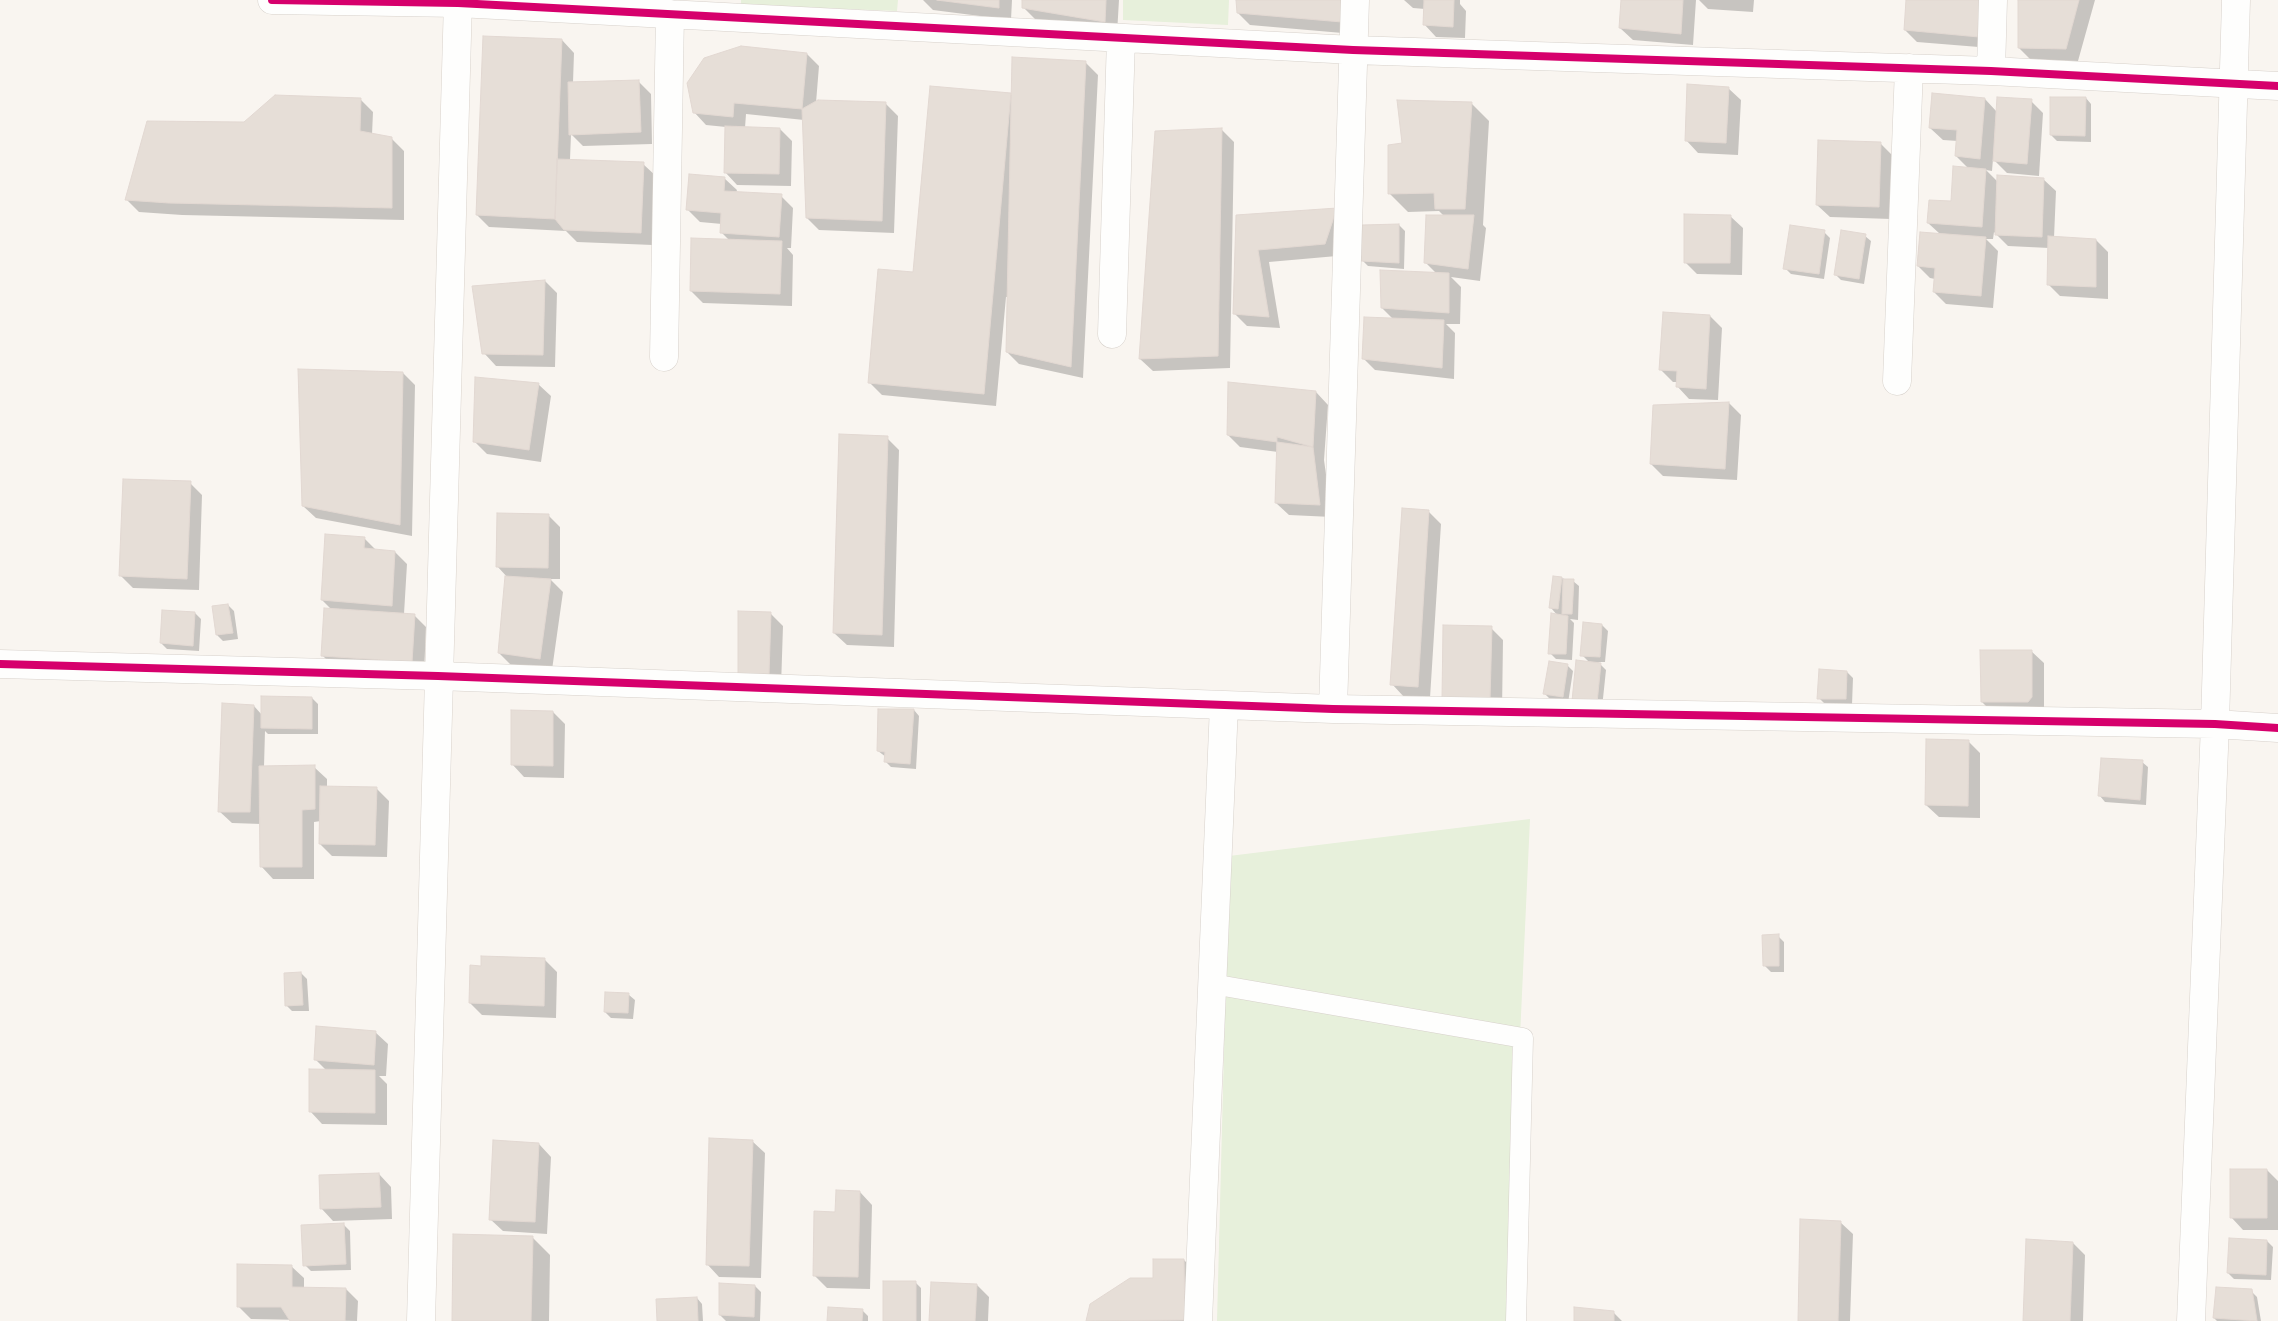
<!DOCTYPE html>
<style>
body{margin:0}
canvas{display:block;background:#f9f5f0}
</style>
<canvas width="2278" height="1321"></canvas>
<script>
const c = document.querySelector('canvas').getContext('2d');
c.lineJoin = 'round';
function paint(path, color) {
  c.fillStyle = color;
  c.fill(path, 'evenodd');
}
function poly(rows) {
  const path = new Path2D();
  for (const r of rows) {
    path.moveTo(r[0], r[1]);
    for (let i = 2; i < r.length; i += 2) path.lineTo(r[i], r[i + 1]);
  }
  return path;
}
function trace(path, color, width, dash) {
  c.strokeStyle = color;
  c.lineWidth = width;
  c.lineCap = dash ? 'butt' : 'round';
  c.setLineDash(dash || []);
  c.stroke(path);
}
const green = poly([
 [741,0,898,0,897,11,741,5],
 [1123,0,1229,0,1228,25,1123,20],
 [1530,819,1507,1321,1217,1321,1229,856]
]);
const shadow = poly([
 [923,0,1012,0,1011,20,933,10],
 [1023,0,1119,0,1117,34,1036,20,1024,8],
 [1237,0,1352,0,1354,34,1250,25,1238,13],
 [1404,0,1460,0,1460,4,1466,11,1465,38,1436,37,1424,24,1425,9,1413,8],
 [1622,0,1696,0,1693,45,1633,40,1620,28],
 [1699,0,1754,0,1753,12,1708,9],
 [1907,0,1995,0,1991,48,1917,42,1905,30],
 [2020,0,2095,0,2078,61,2031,60,2019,48],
 [562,40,574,53,573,83,638,81,651,94,652,144,583,146,571,134,570,160,643,164,656,176,653,245,577,242,566,231,489,227,477,215],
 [807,54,819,66,816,103,885,103,898,116,894,233,819,230,807,218,804,120,746,114,745,128,780,129,792,141,791,186,737,185,725,172,726,127,706,125,694,112],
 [1086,63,1098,75,1083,378,1019,364,1007,352,1008,297,1006,297,996,406,882,395,870,383,914,273,931,87,1012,95],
 [1728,88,1741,100,1738,155,1698,153,1686,140],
 [2086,98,2091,104,2091,142,2057,141,2051,135],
 [1985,99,1997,112,2031,101,2043,113,2039,176,2007,173,1993,159,1992,171,1986,170,1998,182,2043,179,2056,191,2054,238,2096,240,2108,252,2108,299,2060,296,2048,284,2049,248,2008,246,1994,232,1993,239,1986,239,1998,251,1993,308,1946,304,1934,292,1935,279,1930,278,1918,266,1940,234,1928,223,1952,203,1969,169,1956,156,1958,141,1943,140,1930,128],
 [361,100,373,112,372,135,391,138,404,151,404,220,182,215,139,212,127,200,244,123],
 [1471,103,1489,121,1483,225,1486,228,1480,281,1451,277,1461,287,1460,324,1446,324,1455,333,1454,379,1375,370,1363,358,1393,319,1382,308,1437,274,1425,262,1444,216,1439,211,1408,212,1389,193,1403,144],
 [1222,130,1234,142,1230,368,1153,371,1140,359,1156,133],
 [1881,144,1893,156,1891,219,1830,217,1817,205],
 [724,178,737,190,736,193,781,196,793,208,791,248,787,248,793,255,792,306,703,303,691,291,730,241,722,233,722,224,700,222,688,210],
 [1337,209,1337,256,1269,262,1280,328,1247,326,1235,314,1237,216],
 [1730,216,1743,228,1742,275,1697,274,1685,262],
 [1399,225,1405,231,1404,269,1368,266,1362,260],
 [1824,232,1830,238,1824,279,1791,274,1785,268],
 [1865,236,1871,241,1864,284,1841,280,1835,274],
 [545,281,557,293,555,367,496,366,484,353],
 [1710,316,1722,328,1718,400,1689,399,1677,386,1677,382,1673,382,1661,370],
 [403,373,415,385,412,536,316,518,303,506],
 [538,384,551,396,541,462,487,454,474,441],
 [1316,392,1328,405,1324,460,1332,517,1289,515,1276,503,1278,452,1240,447,1228,435],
 [1729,403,1741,415,1737,480,1663,476,1651,464],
 [887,438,899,450,894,647,847,645,834,633],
 [190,483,202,495,199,590,133,588,121,576],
 [1429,512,1441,524,1430,698,1404,697,1392,684],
 [548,515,560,527,560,579,550,579,563,592,552,670,511,665,499,653,508,578,497,566],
 [364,538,377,551,395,552,407,564,404,614,414,615,426,627,424,674,335,668,323,656,332,610,322,600],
 [1561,578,1573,581,1579,586,1578,620,1570,619,1574,623,1572,660,1556,659,1550,653,1558,616,1551,608],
 [228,605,234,611,238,639,223,641,217,635],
 [195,613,201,619,199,651,167,649,161,643],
 [771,614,783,626,781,687,751,686],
 [1602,625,1608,631,1605,662,1598,662,1606,670,1602,708,1579,706,1590,663,1582,655],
 [1491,628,1503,640,1502,712,1455,711],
 [2031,651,2044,663,2044,709,1994,714,1982,702],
 [1567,665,1573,671,1568,703,1551,700,1545,694],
 [1847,672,1853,678,1852,705,1825,704,1819,698],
 [312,698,318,704,318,734,268,734,265,731,264,767,314,767,327,779,327,787,377,789,389,801,387,857,332,856,320,844,321,821,314,822,314,879,273,879,261,866,261,824,232,823,219,811,254,706,262,715],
 [914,710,919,716,916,769,891,767,885,761,886,757,878,751],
 [553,712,565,724,564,778,524,777,512,764],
 [1968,741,1980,753,1980,818,1939,817,1926,805],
 [2142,762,2148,767,2146,805,2105,802,2100,796],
 [1778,936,1784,942,1784,972,1771,972,1765,966],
 [545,960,557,972,556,1018,482,1015,470,1003,482,968],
 [301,973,307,979,309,1011,292,1011,286,1005],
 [629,995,635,1000,633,1019,611,1018,605,1012],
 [375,1032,388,1044,386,1076,379,1076,387,1084,387,1125,322,1124,310,1111,327,1071,315,1059],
 [752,1141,765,1153,761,1278,719,1277,707,1264],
 [539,1144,551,1157,547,1234,503,1231,490,1219],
 [2267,1170,2278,1181,2278,1230,2243,1230,2231,1217],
 [379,1174,391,1187,392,1219,333,1221,321,1208],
 [860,1192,872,1205,870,1289,827,1288,814,1275,836,1213],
 [1840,1222,1853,1234,1850,1321,1799,1321],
 [344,1225,350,1231,351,1270,311,1271,305,1265],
 [532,1237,550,1255,549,1321,453,1321],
 [2267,1241,2273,1247,2271,1280,2234,1279,2228,1273],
 [2073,1243,2085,1255,2083,1321,2024,1321],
 [1184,1260,1196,1272,1197,1321,1087,1321,1091,1305,1154,1279],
 [291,1266,304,1278,304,1288,346,1289,358,1301,357,1321,251,1319,238,1306],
 [915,1282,921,1288,921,1321,884,1321],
 [977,1285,989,1297,988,1321,931,1321],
 [755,1286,761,1292,760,1321,726,1321,720,1315],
 [2251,1291,2257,1297,2261,1321,2217,1321,2214,1318],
 [697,1298,702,1304,703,1321,658,1321],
 [862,1310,868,1316,868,1321,829,1321],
 [1613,1312,1622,1321,1575,1321]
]);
const building = poly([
 [937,0,999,0,999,8,937,0],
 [1022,0,1106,0,1105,22,1022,8,1022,0],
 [1236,0,1341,0,1342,22,1237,13,1236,0],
 [1424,0,1454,0,1453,27,1423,25,1424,0],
 [1621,0,1683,0,1681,34,1619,28,1621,0],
 [1906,0,1982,0,1979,37,1904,30,1906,0],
 [2018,0,2079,0,2066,49,2018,48,2018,0],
 [483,36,562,39,555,219,476,215,483,36],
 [741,46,807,53,802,109,734,103,733,117,693,113,687,83,704,58,741,46],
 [1012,57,1086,61,1071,367,1006,352,1012,57],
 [639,80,641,132,569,135,568,82,639,80],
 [1687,84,1729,87,1726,143,1685,141,1687,84],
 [930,86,1011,93,984,394,868,383,878,269,913,272,930,86],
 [1932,93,1985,98,1980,159,1955,156,1957,130,1929,128,1932,93],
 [275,95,361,98,360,131,392,137,392,208,169,203,125,200,147,121,244,122,275,95],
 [1997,97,2032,99,2027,164,1993,161,1997,97],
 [2050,97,2086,97,2085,136,2050,135,2050,97],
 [818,100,886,102,882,221,806,218,802,109,818,100],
 [1397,100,1472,102,1465,209,1435,209,1434,193,1388,194,1388,145,1402,143,1397,100],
 [725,126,780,128,779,174,724,173,725,126],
 [1222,128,1218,356,1139,359,1155,131,1222,128],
 [1818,140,1881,142,1879,207,1816,205,1818,140],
 [557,159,644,162,641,233,564,230,555,219,557,159],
 [1953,166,1986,169,1982,227,1927,223,1929,200,1951,201,1953,166],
 [689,174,725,177,724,191,782,194,779,237,720,233,721,213,686,210,689,174],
 [1997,175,2044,178,2042,237,1995,235,1997,175],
 [1337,208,1325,244,1258,250,1269,317,1233,314,1236,215,1337,208],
 [1684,214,1731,215,1730,263,1684,263,1684,214],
 [1426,215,1474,215,1468,269,1424,263,1426,215],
 [1399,224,1399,263,1361,261,1362,225,1399,224],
 [1790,225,1825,230,1819,274,1783,269,1790,225],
 [1841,230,1866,234,1859,279,1834,275,1841,230],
 [1920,232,1986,237,1981,296,1933,292,1935,268,1917,266,1920,232],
 [2048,236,2096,239,2096,287,2047,285,2048,236],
 [691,238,782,241,780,294,690,291,691,238],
 [1380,270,1449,273,1449,313,1381,308,1380,270],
 [545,280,543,355,482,354,472,286,545,280],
 [1663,312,1710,315,1706,389,1676,387,1677,371,1659,370,1663,312],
 [1364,317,1444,320,1442,368,1362,359,1364,317],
 [298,369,403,372,400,525,302,506,298,369],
 [475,377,539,383,529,450,473,442,475,377],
 [1228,382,1316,391,1313,447,1227,435,1228,382],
 [1729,402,1725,469,1650,464,1653,405,1729,402],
 [839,434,888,436,882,635,833,633,839,434],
 [1277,437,1313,447,1320,505,1275,503,1277,437],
 [123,479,191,481,187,579,119,576,123,479],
 [1402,508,1429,510,1418,687,1390,685,1402,508],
 [497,513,549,514,548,568,496,567,497,513],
 [325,534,365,537,364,548,395,551,392,606,321,600,325,534],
 [505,576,551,579,540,659,498,653,505,576],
 [1553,576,1562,577,1558,609,1549,608,1553,576],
 [1563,579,1574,579,1572,614,1562,614,1563,579],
 [228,604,233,633,216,635,212,606,228,604],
 [324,608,415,614,412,662,321,656,324,608],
 [162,610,195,612,193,646,160,643,162,610],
 [738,611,771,612,769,675,738,675,738,611],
 [1551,613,1568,616,1566,654,1548,654,1551,613],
 [1583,622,1602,624,1600,657,1580,656,1583,622],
 [1443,625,1492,626,1490,700,1442,699,1443,625],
 [1980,650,2032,650,2032,697,2028,702,1981,702,1980,650],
 [1576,660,1601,663,1597,703,1572,701,1576,660],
 [1549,661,1568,664,1563,697,1543,694,1549,661],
 [1819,669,1847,671,1846,699,1817,699,1819,669],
 [261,696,312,697,312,729,261,728,261,696],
 [222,703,254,705,250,812,218,812,222,703],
 [878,709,914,709,910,764,884,762,885,752,877,751,878,709],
 [511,710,553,711,553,766,511,765,511,710],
 [1926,739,1969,740,1968,806,1925,805,1926,739],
 [2101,758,2143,760,2140,800,2098,796,2101,758],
 [315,765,315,809,302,810,302,867,260,867,259,766,315,765],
 [320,786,377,787,375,845,319,844,320,786],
 [1779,934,1779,966,1763,966,1762,935,1779,934],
 [481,956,545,958,544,1006,469,1003,470,965,481,966,481,956],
 [301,972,303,1005,285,1006,284,973,301,972],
 [605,992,629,993,628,1013,604,1012,605,992],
 [316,1026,376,1031,374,1065,314,1060,316,1026],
 [309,1069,375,1070,375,1113,309,1112,309,1069],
 [709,1138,753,1140,749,1266,706,1265,709,1138],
 [493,1140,539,1143,535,1222,489,1220,493,1140],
 [2230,1169,2267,1169,2267,1218,2230,1218,2230,1169],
 [379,1173,381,1207,320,1209,319,1175,379,1173],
 [836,1190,860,1191,858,1277,813,1276,814,1211,835,1212,836,1190],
 [1800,1219,1841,1221,1838,1321,1798,1321,1800,1219],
 [344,1223,346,1264,303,1266,301,1225,344,1223],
 [453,1234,533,1236,531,1321,452,1321,453,1234],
 [2229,1238,2267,1240,2266,1275,2227,1273,2229,1238],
 [2026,1239,2073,1242,2070,1321,2023,1321,2026,1239],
 [1153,1259,1184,1259,1185,1320,1086,1321,1090,1304,1130,1278,1153,1278,1153,1259],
 [237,1264,292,1265,292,1287,346,1288,345,1321,290,1321,281,1307,237,1307,237,1264],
 [883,1281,916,1281,916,1321,883,1321,883,1281],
 [931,1282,977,1284,975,1321,929,1321,931,1282],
 [719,1283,755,1285,754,1317,719,1315,719,1283],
 [2216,1287,2252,1289,2257,1321,2213,1318,2216,1287],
 [697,1297,698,1321,657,1321,656,1299,697,1297],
 [828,1307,863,1309,862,1321,827,1321,828,1307],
 [1574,1307,1614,1311,1614,1321,1574,1321,1574,1307]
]);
const lane = poly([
 [1212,984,1523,1038,1516,1321]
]);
const street = poly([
 [272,0,458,3,1353,50,1991,71,2278,86],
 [1991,71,1993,0],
 [1112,334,1121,38],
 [664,357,670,14],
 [1897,381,1909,68],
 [0,664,438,676,1333,709,2215,724,2278,728],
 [1333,709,1355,0],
 [1198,1321,1224,705],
 [2191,1321,2215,724,2236,0]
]);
const secondary = poly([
 [421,1321,458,0]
]);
const cycleway = poly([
 [272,0,458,3,1353,50,1991,71,2278,86],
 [0,664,438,676,1333,709,2215,724,2278,728]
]);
paint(green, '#e7f0db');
paint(shadow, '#0003');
paint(building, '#e6ded7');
trace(building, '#e2d8d2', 1);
trace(lane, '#d7d1cb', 21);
trace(street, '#d7d1cb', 29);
trace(secondary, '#d9d2cb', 29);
trace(lane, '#fefefd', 20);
trace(street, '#fefefd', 28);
trace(secondary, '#fefefd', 28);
trace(cycleway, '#d6006c', 8);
</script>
